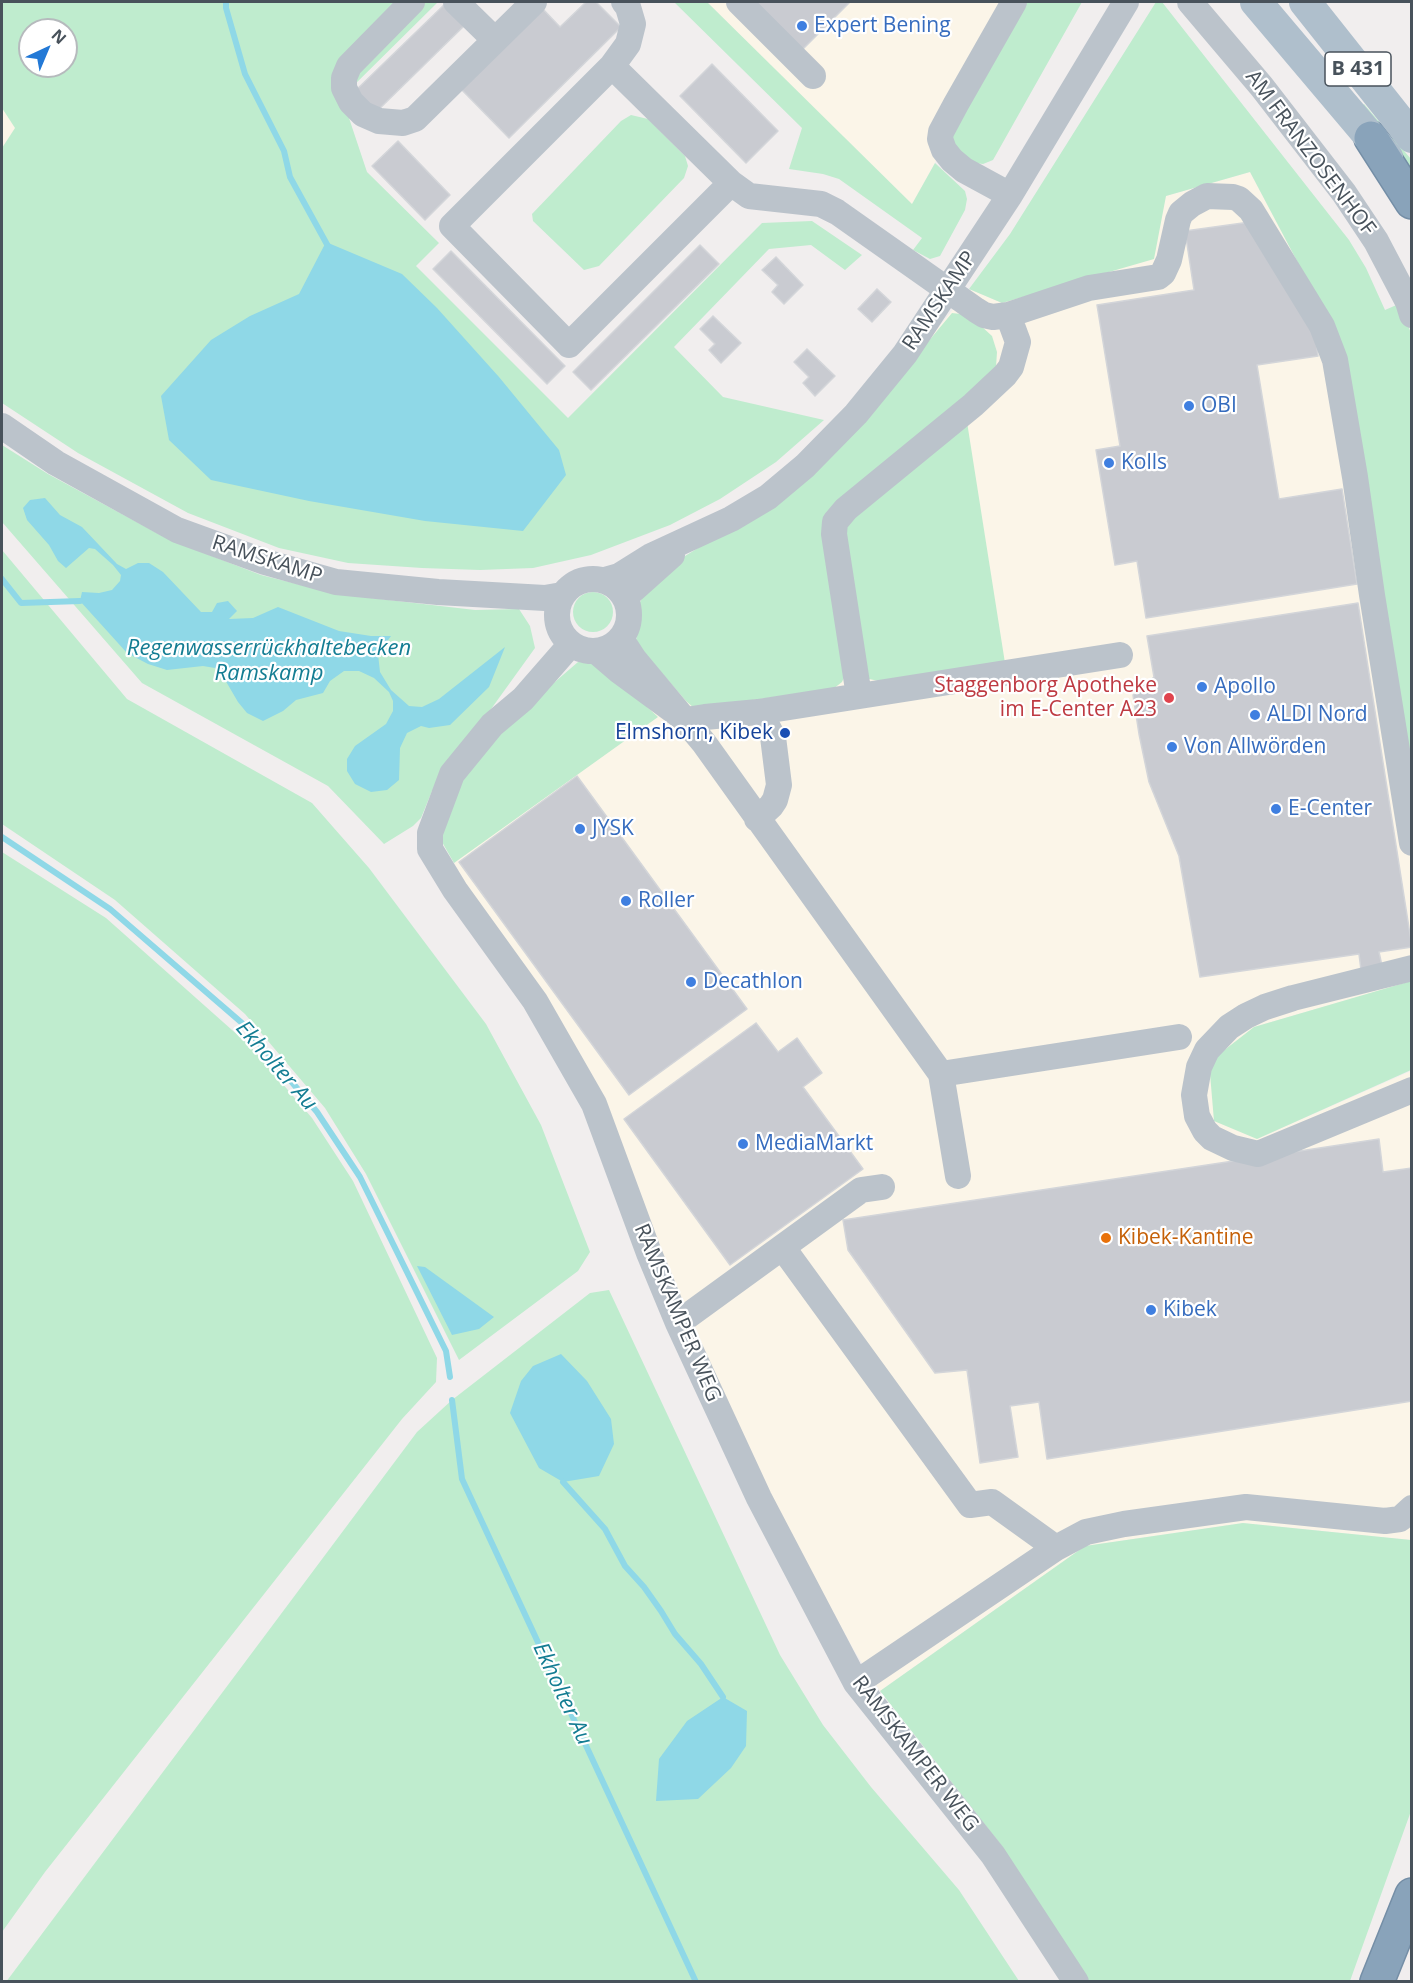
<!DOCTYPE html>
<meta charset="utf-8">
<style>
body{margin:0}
#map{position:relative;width:1413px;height:1983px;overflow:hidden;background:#f1eeee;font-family:"Open Sans",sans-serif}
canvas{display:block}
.frame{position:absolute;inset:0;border:3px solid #48525b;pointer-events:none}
.north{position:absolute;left:18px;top:18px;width:60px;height:60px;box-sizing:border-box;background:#fff;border:2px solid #b6babd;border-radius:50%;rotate:44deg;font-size:16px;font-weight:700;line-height:24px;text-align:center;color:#48525b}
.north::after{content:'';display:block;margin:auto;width:21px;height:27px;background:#2379d6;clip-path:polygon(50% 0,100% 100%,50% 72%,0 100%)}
</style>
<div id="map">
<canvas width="1413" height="1983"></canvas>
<div class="frame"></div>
<div class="north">N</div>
</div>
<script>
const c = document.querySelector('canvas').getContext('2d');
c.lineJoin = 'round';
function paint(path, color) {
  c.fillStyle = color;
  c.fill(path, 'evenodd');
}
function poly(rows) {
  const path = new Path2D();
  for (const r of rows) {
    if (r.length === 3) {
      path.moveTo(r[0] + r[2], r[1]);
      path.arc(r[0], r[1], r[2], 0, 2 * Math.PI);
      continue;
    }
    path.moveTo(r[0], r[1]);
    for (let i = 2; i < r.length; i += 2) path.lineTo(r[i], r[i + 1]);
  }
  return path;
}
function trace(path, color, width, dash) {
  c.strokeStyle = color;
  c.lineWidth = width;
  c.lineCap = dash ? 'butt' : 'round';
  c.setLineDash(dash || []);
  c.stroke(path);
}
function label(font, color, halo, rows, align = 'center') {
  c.font = font + ' "Open Sans",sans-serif';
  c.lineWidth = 4.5;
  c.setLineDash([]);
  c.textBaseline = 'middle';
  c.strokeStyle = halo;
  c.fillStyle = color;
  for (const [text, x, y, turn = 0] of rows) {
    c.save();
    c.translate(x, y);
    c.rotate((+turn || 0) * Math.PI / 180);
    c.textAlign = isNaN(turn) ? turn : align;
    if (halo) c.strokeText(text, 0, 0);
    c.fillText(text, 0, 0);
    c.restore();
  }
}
const commercial = poly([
 [707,2,1022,2,912,205],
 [2,108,16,128,2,148],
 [1250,172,1345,352,1411,796,1412,981,1254,1027,1257,1139,1411,1071,1411,1540,1243,1523,1085,1546,880,1691,855,1652,768,1492,692,1329,622,1153,442,842,578,662,642,658,637,627,639,604,912,361,969,289,1002,303,1166,196]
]);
const green = poly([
 [2,2,438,2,342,97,367,172,439,243,416,266,568,418,762,223,812,221,862,255,845,270,811,245,769,249,674,347,723,397,824,420,776,462,720,499,670,525,591,555,533,568,480,570,422,568,348,563,279,548,188,513,78,453,2,403,2,148,15,128,2,108],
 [30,30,66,30,66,66,30,66],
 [674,2,707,2,912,204,935,163,965,191,967,199,965,210,940,256,930,259,913,250,922,238,839,179,823,174,789,169,802,128],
 [1022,2,1082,2,993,160,983,164,967,162,957,154,951,134],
 [1156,2,1162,2,1349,240,1366,268,1385,310,1401,303,1412,337,1411,796,1345,352,1250,172,1166,196,1154,259,1002,303,969,289,1010,234],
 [1364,104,1411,159,1411,170,1359,108],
 [631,115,648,119,685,156,688,166,684,178,599,266,584,270,533,221,532,214,621,121],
 [952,313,969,315,992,336,997,352,996,367,983,385,827,514,846,673,842,682,833,689,694,708,686,701,636,643,639,604,646,591,677,561,711,540,912,361],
 [967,422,1005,663,879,681,869,679,842,530,846,519],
 [2,445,48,474,168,539,261,575,337,594,475,610,519,609,530,626,535,648,432,791,421,818,413,826,384,844,328,786,142,683,2,522],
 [2,550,127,699,312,803,369,868,486,1024,541,1125,590,1252,578,1271,459,1360,366,1174,325,1108,245,1014,115,900,2,824],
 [593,612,20],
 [591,661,617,679,658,717,454,863,442,842,446,813,460,779,497,732,578,662],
 [2,852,106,918,250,1046,312,1118,353,1181,437,1358,436,1382,402,1419,45,1872,2,1932],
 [1411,981,1411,1070,1257,1139,1214,1121,1209,1062,1254,1027],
 [609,1290,780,1655,823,1725,871,1787,959,1890,1019,1981,6,1982,417,1432,452,1400,590,1293],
 [1243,1523,1411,1540,1411,1811,1350,1981,1088,1981,1001,1845,880,1691,1085,1546]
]);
const water = poly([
 [326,242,402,274,437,308,499,377,559,450,566,475,523,531,425,521,309,501,211,480,169,440,161,396,211,340,250,316,299,294],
 [45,498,60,515,82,527,117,564,126,569,138,563,149,563,163,572,201,612,212,612,217,603,228,601,237,611,229,619,253,618,278,607,339,631,371,636,391,636,378,654,380,672,391,690,409,706,422,707,439,699,505,647,489,687,450,725,429,728,421,726,407,733,400,748,399,780,387,790,371,792,355,784,347,771,347,759,355,746,386,724,393,711,393,701,389,692,374,678,359,671,344,671,330,681,323,693,296,700,283,711,263,721,247,713,238,702,224,678,215,668,203,666,167,670,148,664,127,653,80,601,82,592,99,593,112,590,120,581,121,575,113,565,95,549,89,548,66,568,58,561,49,545,27,520,23,508,30,500],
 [417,1266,425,1267,494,1317,479,1329,452,1335],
 [561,1354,587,1381,611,1419,614,1444,599,1476,563,1482,539,1468,510,1413,521,1381,533,1366],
 [723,1697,747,1711,746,1746,731,1768,698,1799,656,1801,659,1759,687,1721]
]);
const stream = poly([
 [226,2,226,8,245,74,284,151,290,177,329,248],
 [2,579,21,603,80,601],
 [2,837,110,909,242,1023,317,1112,360,1177,446,1351,450,1377],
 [452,1400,462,1479,696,1982],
 [563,1482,605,1529,625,1566,644,1587,661,1611,675,1634,701,1664,723,1697]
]);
const building = poly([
 [586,2,596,2,621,27,509,138,459,87,541,7,560,27,586,2],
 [753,2,850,2,802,50,753,2],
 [446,3,466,24,373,115,352,94,446,3],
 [712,64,778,131,746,163,680,96,712,64],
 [398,141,450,195,425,220,372,166,398,141],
 [1250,222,1315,334,1318,356,1257,365,1279,499,1342,489,1357,584,1146,618,1137,561,1115,565,1096,450,1120,446,1097,305,1194,290,1185,231,1250,222],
 [700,245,719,264,591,390,573,372,700,245],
 [451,251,565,366,547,384,433,269,451,251],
 [776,257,803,285,784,304,772,292,778,285,762,270,776,257],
 [877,289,891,302,872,322,858,309,877,289],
 [713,316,741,343,721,363,709,350,715,344,700,329,713,316],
 [807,349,835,376,815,396,803,383,809,377,794,362,807,349],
 [1358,603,1412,947,1379,952,1382,966,1361,970,1359,954,1200,977,1179,856,1149,782,1139,734,1133,695,1154,677,1147,636,1358,603],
 [577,776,747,1009,629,1095,459,862,577,776],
 [756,1023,778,1052,797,1038,809,1055,822,1073,803,1087,863,1169,730,1265,624,1119,756,1023],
 [1379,1139,1383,1172,1412,1168,1412,1401,1047,1459,1039,1402,1010,1406,1018,1457,980,1463,967,1370,935,1373,848,1250,843,1220,1379,1139]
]);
const minor = poly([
 [412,2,349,66,344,78,344,88,351,102,363,114,379,121,403,123,415,119,534,2],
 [456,2,495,40],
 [739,2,813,76],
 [1190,2,1262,87,1344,193,1376,241,1408,302,1412,315],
 [612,66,628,44,633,24,628,7,624,2],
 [731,183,569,345,452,226,612,66,731,183,749,196,821,204,837,212,976,310,984,315,993,317,1008,315,1089,288,1158,277,1163,273,1169,260,1178,220,1181,213,1192,204,1207,196,1233,197,1239,199,1251,210,1322,326,1335,360,1355,477,1372,595,1412,843],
 [1010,195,964,170,952,160,944,150,940,139,941,132,956,104,1014,2],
 [2,426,56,463,177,530,265,562,336,582,438,592,545,598,562,595],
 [593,615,36],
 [605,580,619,576,651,556,731,519,768,497,805,466,856,414,905,354,1010,195,1126,2],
 [625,597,672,555],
 [621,639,634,659,704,743,941,1074,958,1176],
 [571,644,523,699,492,725,452,774,430,833,430,849,455,890,535,1001,594,1104,649,1253,678,1323,759,1498,856,1683,993,1855,1076,1982],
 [597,652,618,670,686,720,705,717,758,712,1120,655],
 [859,696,834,534,835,522,846,509,973,405,1005,375,1011,367,1018,342,1008,315],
 [757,819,771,806,775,800,779,785,773,737,763,718,758,712],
 [1412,968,1293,998,1265,1007,1246,1016,1229,1027,1207,1050,1199,1067,1194,1095,1197,1116,1205,1131,1212,1138,1233,1148,1258,1154,1412,1090],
 [941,1074,1179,1037],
 [783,1248,970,1505,992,1502,1056,1548],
 [678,1323,861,1190,882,1187],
 [856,1683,1056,1548,1086,1532,1124,1524,1246,1507,1385,1521,1400,1519,1412,1508]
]);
const major = poly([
 [1256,2,1387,157],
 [1305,2,1412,137]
]);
const highway = poly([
 [1371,138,1412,202],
 [1377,1982,1412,1895]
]);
const markers = [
 [802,26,6,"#3f7fe0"],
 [1189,406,6,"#3f7fe0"],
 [1109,463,6,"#3f7fe0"],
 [1202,687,6,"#3f7fe0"],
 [1169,698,6,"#e0444e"],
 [1255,715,6,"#3f7fe0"],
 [785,733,6,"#1a4fb4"],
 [1172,747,6,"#3f7fe0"],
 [1276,809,6,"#3f7fe0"],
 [580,829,6,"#3f7fe0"],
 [626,901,6,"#3f7fe0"],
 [691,982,6,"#3f7fe0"],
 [743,1144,6,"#3f7fe0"],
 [1106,1238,6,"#e8710a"],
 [1151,1310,6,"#3f7fe0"]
];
const shields = [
 [1358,69,66]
];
const shieldNames = [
 ["B 431",1358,69]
];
const shopNames = [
 ["Expert Bening",814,26],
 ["OBI",1201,406],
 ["Kolls",1121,463],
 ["Apollo",1214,687],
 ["ALDI Nord",1267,715],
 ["Von Allwörden",1184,747],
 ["E-Center",1288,809],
 ["JYSK",592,829],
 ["Roller",638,901],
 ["Decathlon",703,982],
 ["MediaMarkt",755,1144],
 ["Kibek",1163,1310]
];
const streetNames = [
 ["AM FRANZOSENHOF",1310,153,53],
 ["RAMSKAMP",940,301,-56],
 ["RAMSKAMP",267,560,18],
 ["RAMSKAMPER WEG",677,1313,67],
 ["RAMSKAMPER WEG",915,1754,52]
];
const healthNames = [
 ["Staggenborg Apotheke",1157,686],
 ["im E-Center A23",1157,710]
];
const transitNames = [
 ["Elmshorn, Kibek",773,733]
];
const foodNames = [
 ["Kibek-Kantine",1118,1238]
];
const waterNames = [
 ["Regenwasserrückhaltebecken",269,649],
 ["Ramskamp",269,674],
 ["Ekholter Au",276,1066,49],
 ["Ekholter Au",562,1694,65]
];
paint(commercial, '#fbf5e8');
paint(green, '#bfecce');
paint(water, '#8fd8e7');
trace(stream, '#8fd8e7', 6);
paint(building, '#c9cbd1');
trace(building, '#d3d5d9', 1.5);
trace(highway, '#748ea6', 36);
trace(minor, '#bbc3cb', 26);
trace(major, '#afbfcc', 32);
trace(highway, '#89a3ba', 33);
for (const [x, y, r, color] of markers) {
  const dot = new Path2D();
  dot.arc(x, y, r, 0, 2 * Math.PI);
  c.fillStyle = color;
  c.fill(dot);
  trace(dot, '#fff', 2);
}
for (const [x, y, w] of shields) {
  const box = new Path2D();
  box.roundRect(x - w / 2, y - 17, w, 34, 4.5);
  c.fillStyle = '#fff';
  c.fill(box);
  trace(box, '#48525b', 1.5);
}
label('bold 20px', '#48525b', null, shieldNames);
label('21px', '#366cbe', '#fff', shopNames, 'left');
label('21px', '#48525b', '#fff', streetNames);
label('21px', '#be3a42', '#fff', healthNames, 'right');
label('21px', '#164399', '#fff', transitNames, 'right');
label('21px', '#c56008', '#fff', foodNames, 'left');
label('italic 22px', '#147d93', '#fff', waterNames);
</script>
